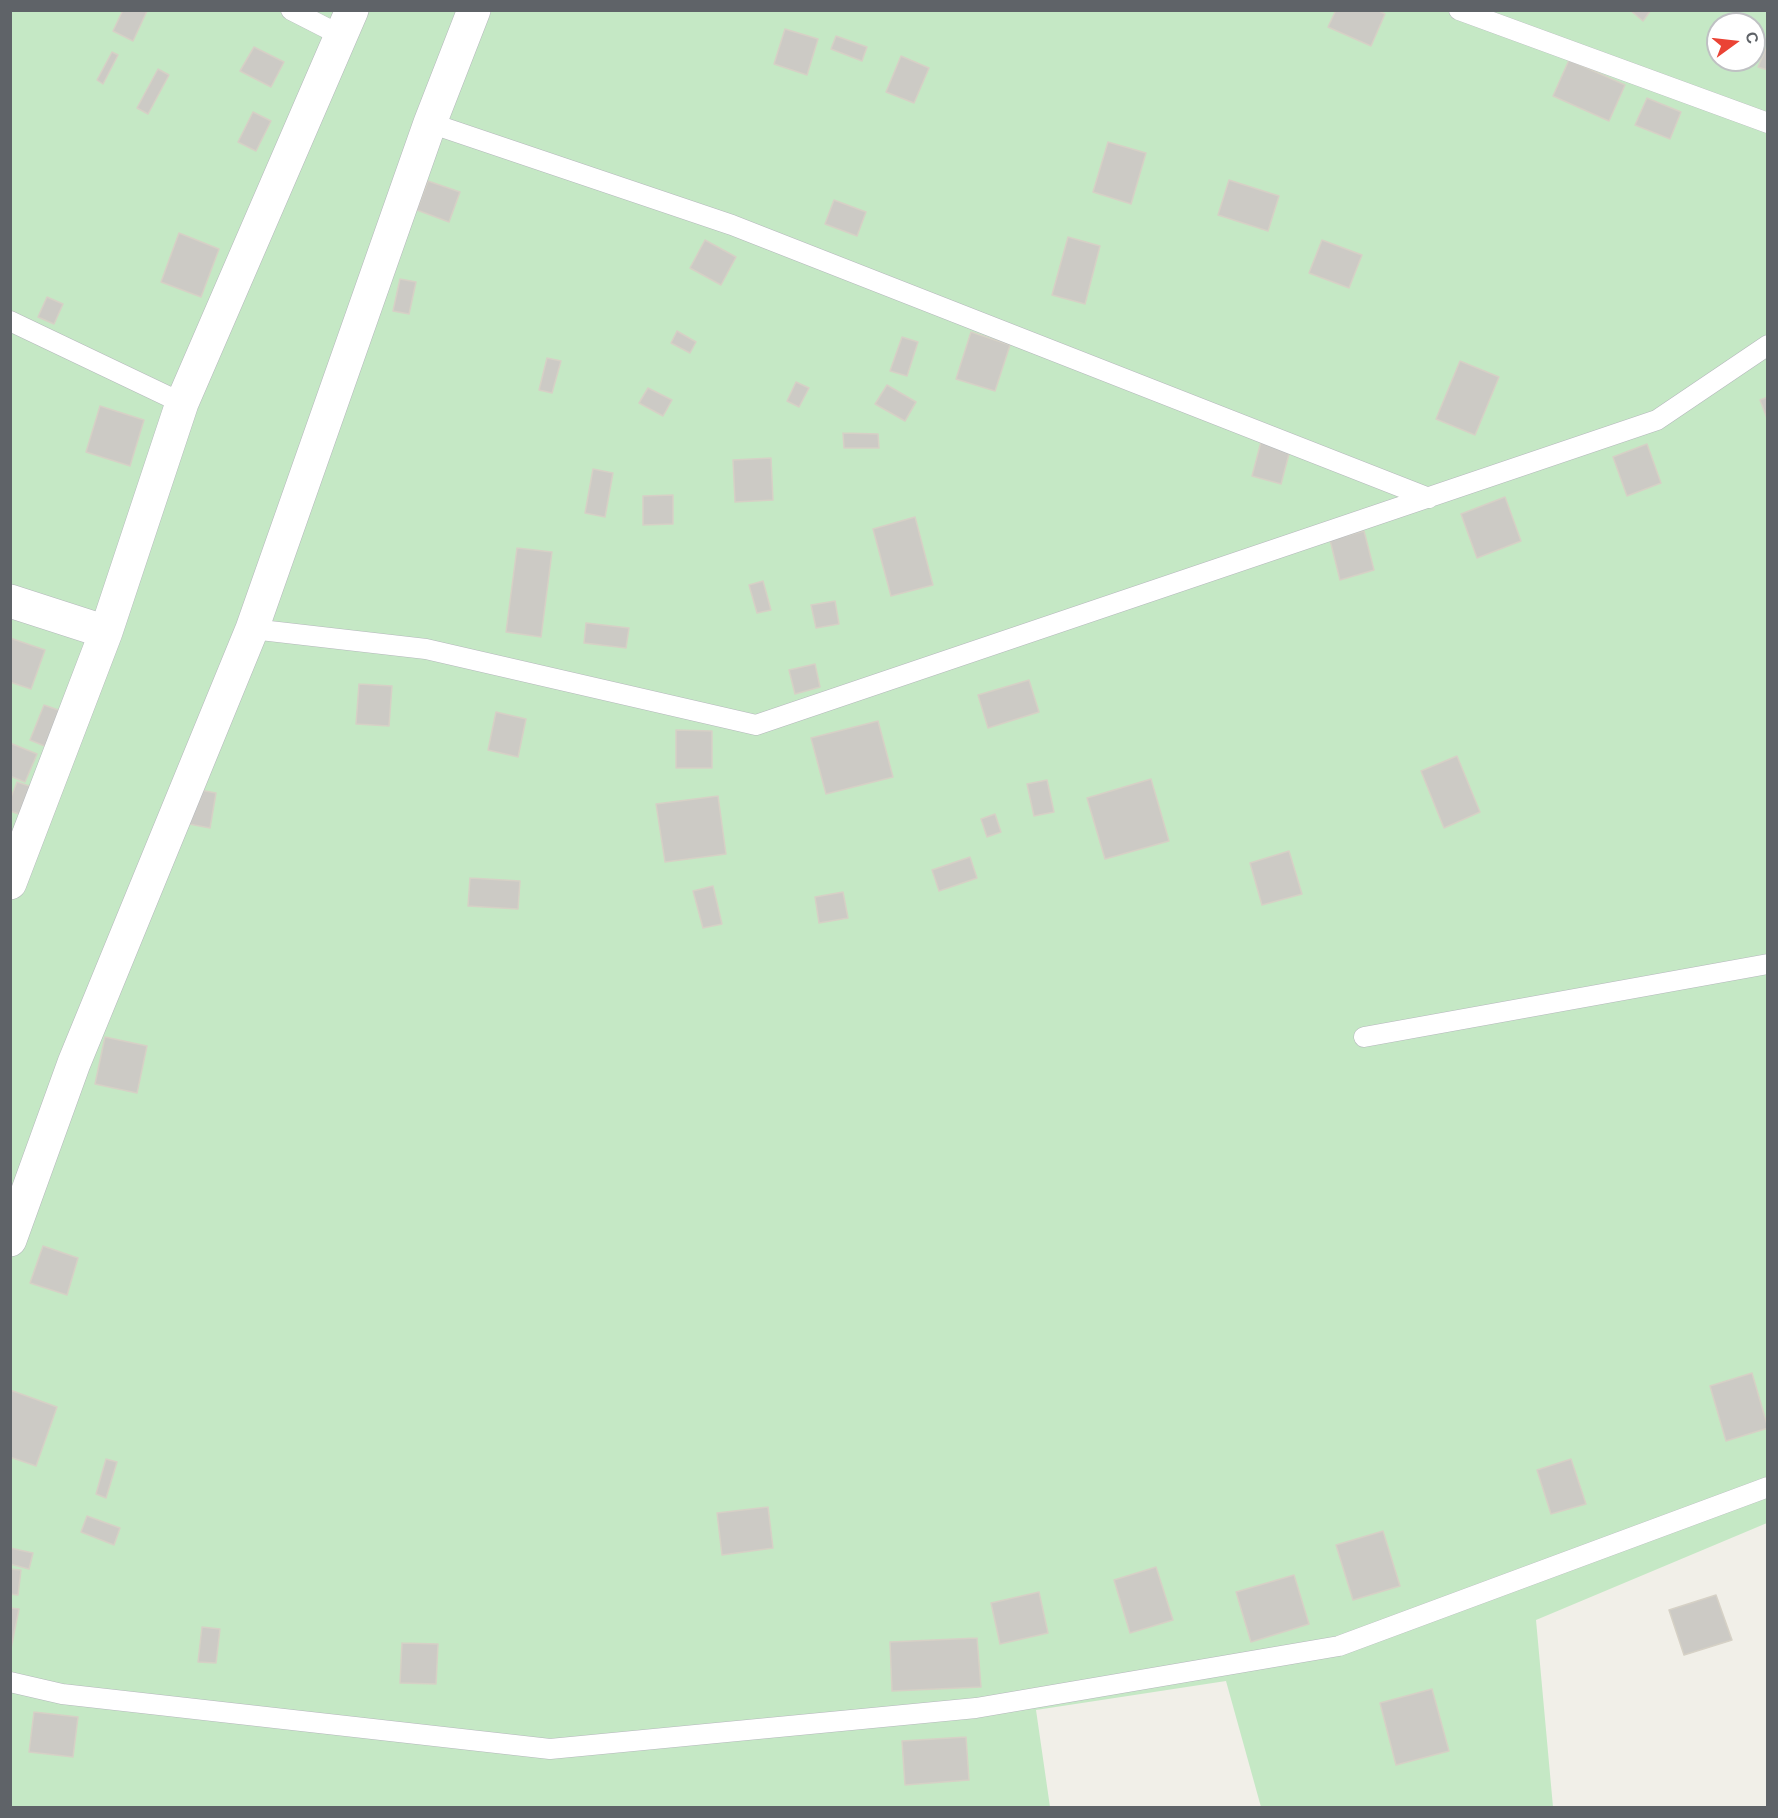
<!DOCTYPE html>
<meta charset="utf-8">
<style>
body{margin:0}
#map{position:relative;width:1778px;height:1818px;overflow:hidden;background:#f1efe8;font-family:Arial,sans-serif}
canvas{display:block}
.frame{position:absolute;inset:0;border:12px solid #5f6368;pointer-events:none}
.north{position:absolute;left:1706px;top:12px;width:60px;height:60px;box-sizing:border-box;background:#fff;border:2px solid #bfc1c3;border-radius:50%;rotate:75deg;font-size:16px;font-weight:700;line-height:24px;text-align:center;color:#5f6368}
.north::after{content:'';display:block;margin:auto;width:21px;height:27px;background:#ea4335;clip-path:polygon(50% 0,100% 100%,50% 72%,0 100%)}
</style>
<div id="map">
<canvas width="1778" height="1818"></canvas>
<div class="frame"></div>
<div class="north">С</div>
</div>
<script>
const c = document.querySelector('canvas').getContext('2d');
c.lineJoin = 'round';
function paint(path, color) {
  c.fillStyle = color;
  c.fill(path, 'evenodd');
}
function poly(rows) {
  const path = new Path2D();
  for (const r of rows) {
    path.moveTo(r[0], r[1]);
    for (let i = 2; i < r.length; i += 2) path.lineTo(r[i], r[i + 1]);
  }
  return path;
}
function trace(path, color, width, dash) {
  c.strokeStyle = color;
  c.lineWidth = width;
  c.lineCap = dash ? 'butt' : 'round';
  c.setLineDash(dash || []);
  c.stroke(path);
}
const green = poly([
 [11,11,1767,11,1767,1523,1536,1620,1553,1807,1261,1807,1226,1681,1036,1710,1050,1807,11,1808],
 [1718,24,1754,24,1754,60,1718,60]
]);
const building = poly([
 [123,10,147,11,133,41,113,31,123,10],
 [1336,10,1377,10,1385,14,1371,46,1328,27,1336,10],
 [1630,10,1651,10,1643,21,1630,10],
 [785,29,818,39,807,75,774,64,785,29],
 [836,36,867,47,862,61,831,49,836,36],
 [1768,44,1768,70,1758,67,1768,44],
 [254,47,284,62,271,87,240,71,254,47],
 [112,52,118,55,103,84,97,80,112,52],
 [901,56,929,68,914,103,886,92,901,56],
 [1569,60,1625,85,1609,121,1553,96,1569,60],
 [158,69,169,75,148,114,137,108,158,69],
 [1647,98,1681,112,1670,139,1635,125,1647,98],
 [253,112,271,121,256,151,238,142,253,112],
 [1108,142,1146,153,1131,204,1093,192,1108,142],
 [1229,180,1279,196,1268,231,1218,215,1229,180],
 [428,181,460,192,449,222,417,210,428,181],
 [834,200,866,212,857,236,825,224,834,200],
 [179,233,219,249,201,297,161,282,179,233],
 [1068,237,1100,246,1085,304,1052,295,1068,237],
 [705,240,736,257,721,285,690,268,705,240],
 [1322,240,1362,255,1349,288,1309,273,1322,240],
 [400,279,416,282,409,314,393,311,400,279],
 [47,297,63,304,54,324,38,317,47,297],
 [677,331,696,342,690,353,671,343,677,331],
 [971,332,1010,345,995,391,956,379,971,332],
 [902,337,918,342,907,376,890,371,902,337],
 [547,358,561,361,552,393,539,390,547,358],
 [1460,361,1499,377,1475,435,1436,419,1460,361],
 [796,382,809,388,799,407,787,401,796,382],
 [887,385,916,402,905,421,875,404,887,385],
 [648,388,672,400,663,416,639,403,648,388],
 [1768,397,1768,421,1760,400,1768,397],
 [100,406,144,420,130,466,86,452,100,406],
 [843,433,878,434,879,448,844,448,843,433],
 [1261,442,1290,450,1281,484,1252,476,1261,442],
 [1647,444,1661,483,1627,496,1613,457,1647,444],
 [771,458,773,500,735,502,733,460,771,458],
 [593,469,613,473,605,517,585,513,593,469],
 [673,495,673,524,643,525,643,496,673,495],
 [1505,497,1521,541,1477,558,1461,514,1505,497],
 [915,517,933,585,891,596,873,529,915,517],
 [1364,531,1374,570,1340,580,1330,540,1364,531],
 [517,548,552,552,541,637,506,632,517,548],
 [763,581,771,610,757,613,749,585,763,581],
 [835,601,839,624,816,628,811,605,835,601],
 [586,623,629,628,626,648,584,643,586,623],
 [10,638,45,650,31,689,10,682,10,638],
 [815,664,820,687,795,694,789,670,815,664],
 [1029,680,1039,712,988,728,978,695,1029,680],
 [359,684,392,686,389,726,356,724,359,684],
 [44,705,61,711,47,747,30,740,44,705],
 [496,712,526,719,518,757,488,750,496,712],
 [878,721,893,777,826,794,811,738,878,721],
 [676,730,712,731,712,768,676,768,676,730],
 [10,743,37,754,25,782,10,776,10,743],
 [1457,756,1480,812,1444,828,1421,771,1457,756],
 [1151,779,1169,841,1105,859,1087,798,1151,779],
 [1047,780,1054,812,1034,816,1027,784,1047,780],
 [17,782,32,787,22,815,10,811,10,800,17,782],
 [194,789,216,793,210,828,189,824,194,789],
 [718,796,726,854,665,862,656,804,718,796],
 [995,814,1001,832,987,837,981,819,995,814],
 [1289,851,1302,894,1262,905,1250,863,1289,851],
 [970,857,977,878,939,891,932,870,970,857],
 [470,878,520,881,518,909,468,906,470,878],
 [713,886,722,924,703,928,693,891,713,886],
 [843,892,848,918,819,923,815,897,843,892],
 [105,1037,147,1046,137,1093,95,1084,105,1037],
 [43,1246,78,1258,67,1295,30,1283,43,1246],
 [1752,1373,1768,1428,1726,1441,1710,1386,1752,1373],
 [10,1390,57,1407,36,1466,10,1457,10,1390],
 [106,1459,117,1462,106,1498,96,1494,106,1459],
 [1571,1459,1586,1504,1551,1514,1537,1470,1571,1459],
 [768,1507,773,1548,722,1555,717,1513,768,1507],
 [87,1516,120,1528,114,1545,81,1532,87,1516],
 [1383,1531,1400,1586,1353,1600,1336,1545,1383,1531],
 [10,1548,33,1553,29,1569,10,1564,10,1548],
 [1156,1567,1173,1620,1130,1633,1114,1580,1156,1567],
 [10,1569,21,1570,18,1595,10,1594,10,1569],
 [1294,1575,1309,1624,1251,1642,1236,1592,1294,1575],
 [1039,1592,1048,1633,1000,1644,991,1603,1039,1592],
 [1716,1595,1732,1640,1684,1655,1669,1610,1716,1595],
 [10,1608,19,1609,10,1653,10,1608],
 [202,1627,220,1629,216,1663,198,1662,202,1627],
 [977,1638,981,1687,892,1691,890,1642,977,1638],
 [402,1643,438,1644,436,1684,400,1683,402,1643],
 [1432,1689,1449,1751,1396,1765,1380,1703,1432,1689],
 [34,1712,78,1717,73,1757,29,1752,34,1712],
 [966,1737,969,1780,905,1785,902,1741,966,1737]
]);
const lane = poly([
 [291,10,342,36],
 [1459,10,1768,123],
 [430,123,732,225,1429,498],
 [10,321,182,403],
 [252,629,426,649,756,725,1657,420,1768,345],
 [1364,1037,1768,964],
 [10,1682,62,1694,550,1749,976,1708,1339,1646,1768,1487]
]);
const street = poly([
 [10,601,106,632],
 [10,883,106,632,182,403,352,10],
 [10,1240,74,1063,252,629,430,123,474,10]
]);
paint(green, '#c5e8c5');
paint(building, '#cccac5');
trace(building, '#d6d1c6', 1.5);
trace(lane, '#b5b8bc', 21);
trace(street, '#b5b8bc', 34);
trace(lane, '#fff', 20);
trace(street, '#fff', 33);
</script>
